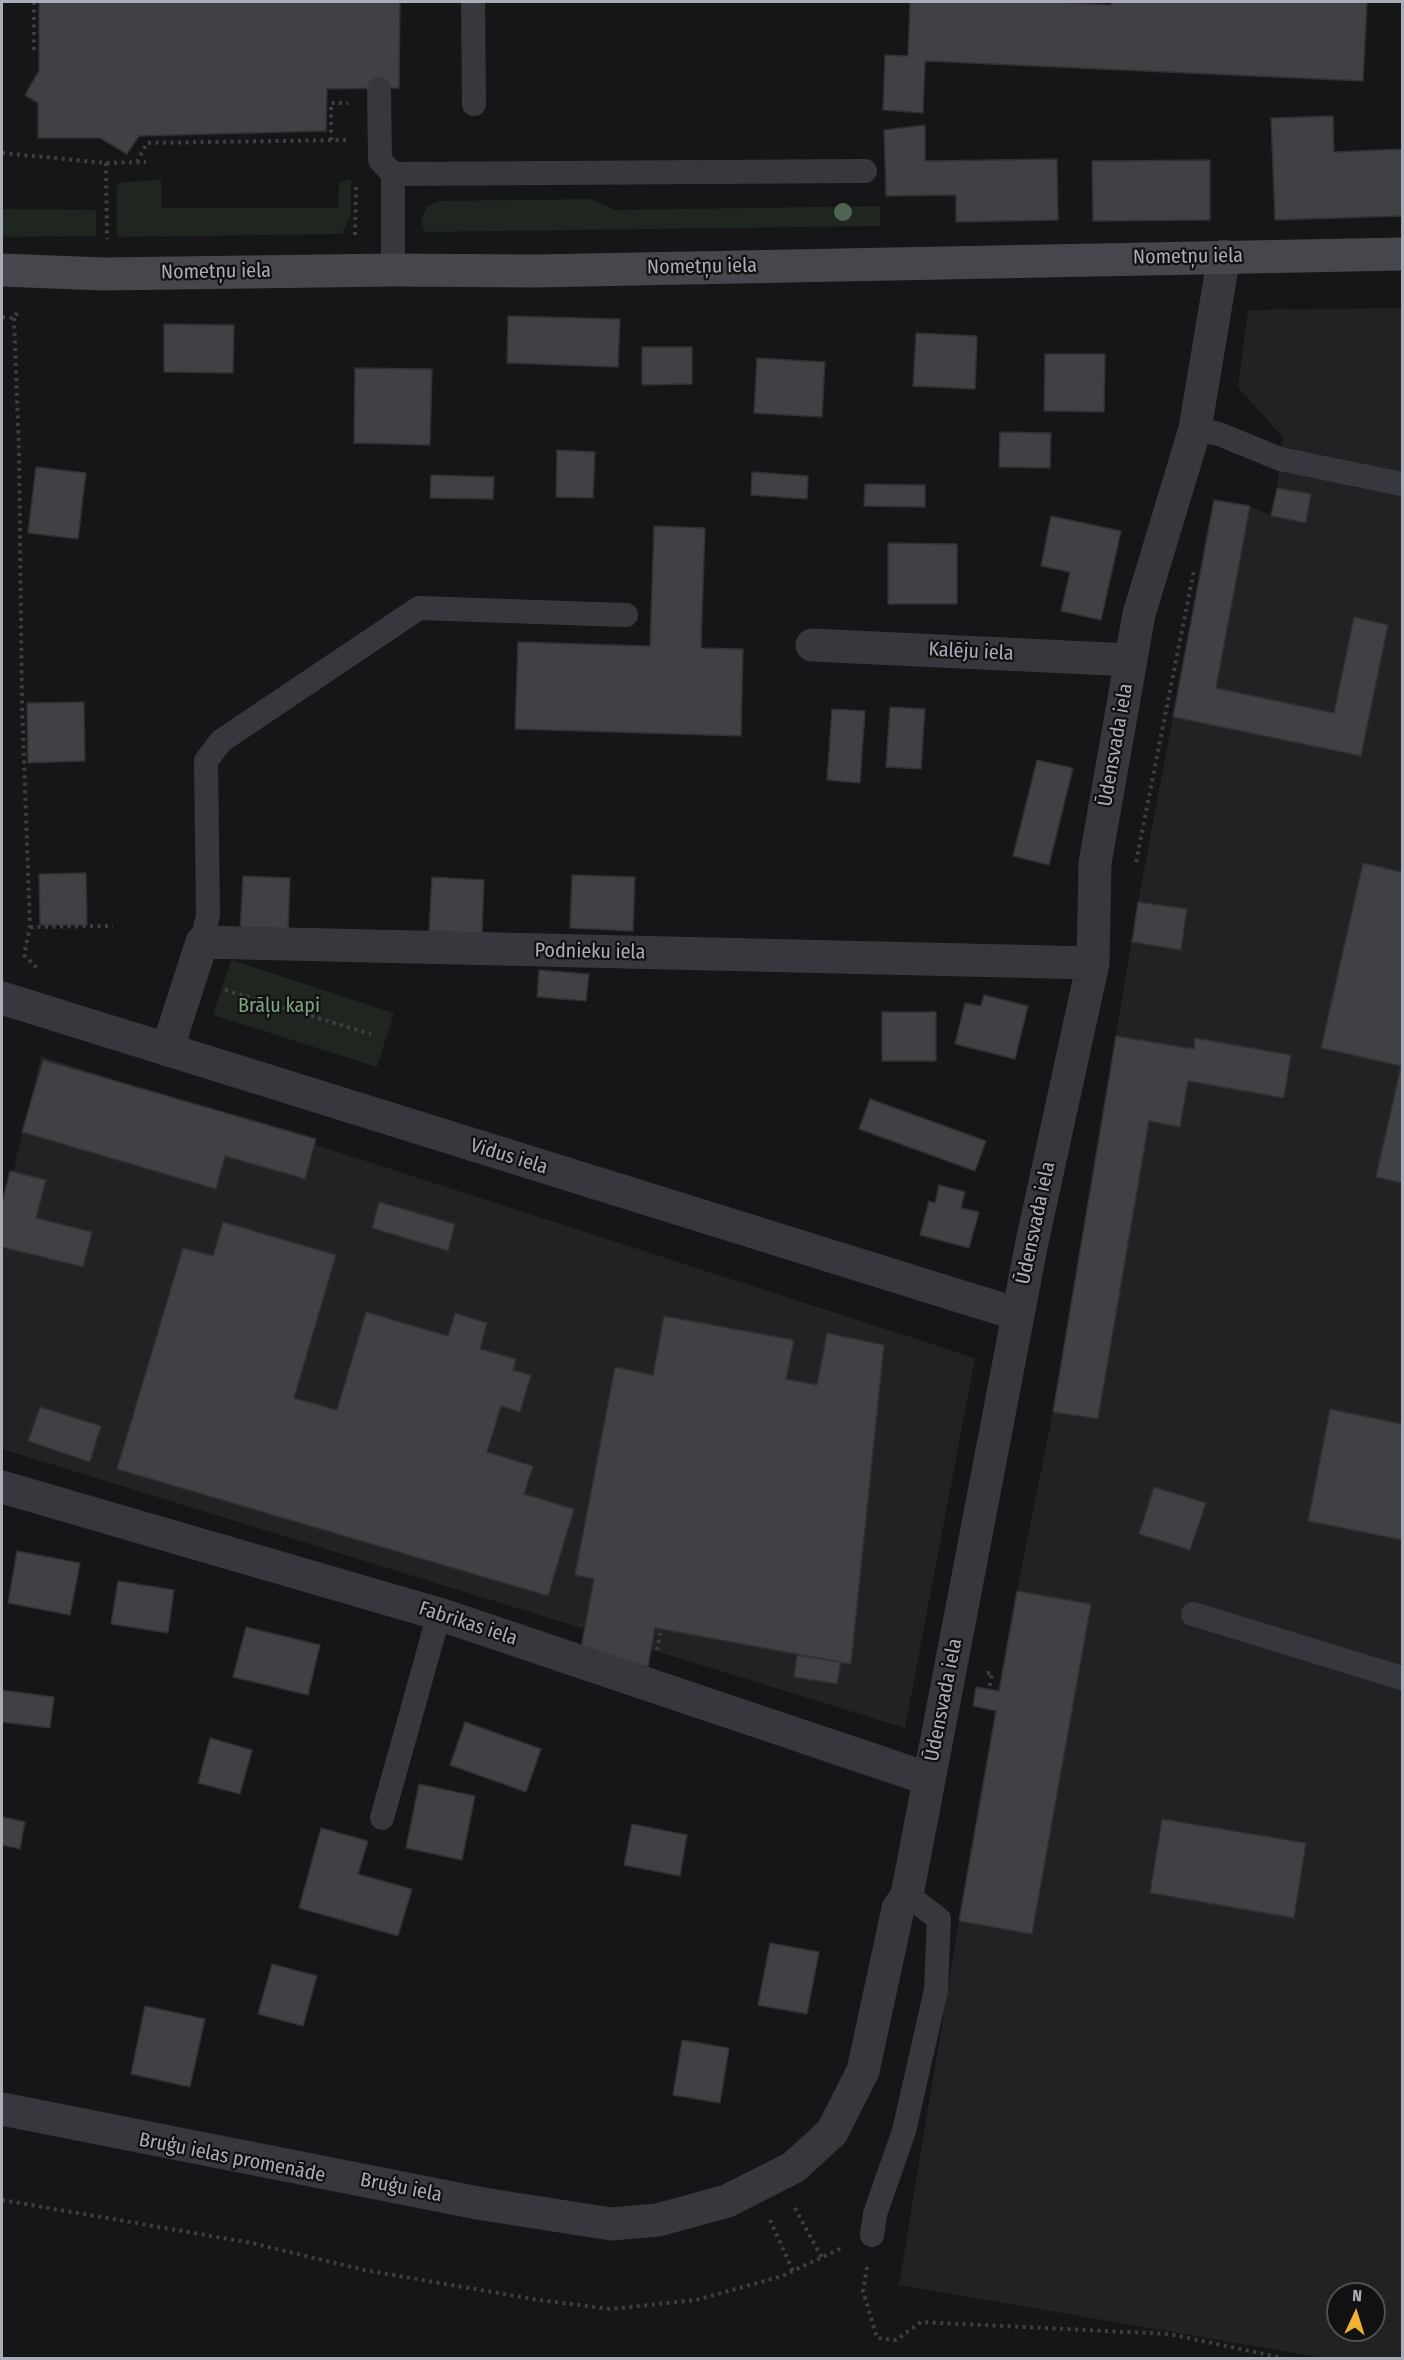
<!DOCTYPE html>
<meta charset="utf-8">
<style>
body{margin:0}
#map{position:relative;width:1404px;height:2360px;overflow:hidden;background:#161618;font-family:"Fira Sans Condensed",sans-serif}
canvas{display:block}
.frame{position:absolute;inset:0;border:3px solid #a8adb8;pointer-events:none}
.north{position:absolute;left:1326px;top:2282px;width:60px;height:60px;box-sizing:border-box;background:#111113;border:2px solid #4d4f55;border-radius:50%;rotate:4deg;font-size:16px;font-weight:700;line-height:24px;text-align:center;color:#a8adb8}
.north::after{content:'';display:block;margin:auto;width:21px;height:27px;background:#f2b134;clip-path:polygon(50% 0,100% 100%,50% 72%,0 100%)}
</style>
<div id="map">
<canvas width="1404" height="2360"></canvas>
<div class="frame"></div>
<div class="north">N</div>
</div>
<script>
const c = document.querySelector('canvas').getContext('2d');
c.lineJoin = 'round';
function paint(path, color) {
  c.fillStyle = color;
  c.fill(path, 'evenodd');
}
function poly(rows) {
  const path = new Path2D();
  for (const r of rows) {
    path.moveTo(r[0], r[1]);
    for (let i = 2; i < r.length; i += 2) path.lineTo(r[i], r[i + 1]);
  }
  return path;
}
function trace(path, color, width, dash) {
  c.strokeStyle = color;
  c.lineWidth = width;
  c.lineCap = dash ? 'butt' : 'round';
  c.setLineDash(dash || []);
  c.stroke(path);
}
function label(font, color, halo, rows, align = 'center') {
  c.font = font + ' "Fira Sans Condensed",sans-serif';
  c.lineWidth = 4.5;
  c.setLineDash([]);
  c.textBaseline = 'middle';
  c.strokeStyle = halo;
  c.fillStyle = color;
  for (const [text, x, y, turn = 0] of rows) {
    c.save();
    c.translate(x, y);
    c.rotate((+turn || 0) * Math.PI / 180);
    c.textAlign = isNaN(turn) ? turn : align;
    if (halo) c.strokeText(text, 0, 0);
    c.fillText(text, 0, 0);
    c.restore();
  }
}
const built = poly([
 [1402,308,1402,2358,1324,2358,899,2285,959,1921,1017,1591,1053,1412,1138,902,1214,500,1250,506,1271,516,1277,488,1283,438,1238,387,1248,310],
 [1338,2294,1374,2294,1374,2330,1338,2330],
 [41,1056,975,1358,905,1728,2,1449,2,1218]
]);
const green = poly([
 [161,180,162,208,338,208,339,184,342,181,351,180,351,215,342,234,117,237,117,186,123,182],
 [591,199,615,210,880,206,880,226,424,232,421,220,427,207,438,201],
 [2,209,96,210,96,236,5,237,2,235],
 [231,960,394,1013,377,1067,213,1015]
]);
const building = poly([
 [39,2,400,2,399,88,327,89,326,131,139,136,127,154,100,138,38,138,38,103,25,95,39,71,39,2],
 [910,2,1058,2,1111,5,1111,2,1367,2,1363,81,925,61,923,113,883,110,885,55,908,56,910,2],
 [1333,116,1334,152,1402,149,1402,216,1275,220,1271,118,1333,116],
 [925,125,925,161,1057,159,1058,220,956,222,956,195,886,196,884,130,925,125],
 [1210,160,1210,220,1093,221,1092,161,1210,160],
 [508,316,620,319,618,367,507,363,508,316],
 [164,324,234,325,233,373,164,372,164,324],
 [916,333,977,336,975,389,913,386,916,333],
 [642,347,692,347,692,384,642,385,642,347],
 [1045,354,1105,354,1104,412,1044,411,1045,354],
 [757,358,825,362,822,417,754,413,757,358],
 [355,368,432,369,430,445,354,443,355,368],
 [1000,432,1051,433,1050,468,999,467,1000,432],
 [557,450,595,452,593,498,556,497,557,450],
 [36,467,86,473,78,539,28,533,36,467],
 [752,472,808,476,807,499,751,495,752,472],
 [431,475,494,477,493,499,430,498,431,475],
 [865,484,925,485,925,507,864,506,865,484],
 [1277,488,1311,494,1306,523,1271,516,1277,488],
 [1214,500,1250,506,1216,688,1334,713,1354,617,1388,625,1361,756,1173,717,1214,500],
 [1051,516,1121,531,1101,620,1061,611,1070,572,1041,566,1051,516],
 [654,526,705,528,701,648,743,649,741,736,515,729,518,642,650,646,654,526],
 [888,543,957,544,957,604,888,604,888,543],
 [84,702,85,761,28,763,27,703,84,702],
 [890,707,925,709,921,769,886,767,890,707],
 [832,709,865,711,860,783,827,780,832,709],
 [1037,760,1073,768,1049,865,1013,856,1037,760],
 [1363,863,1402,872,1402,1183,1376,1177,1401,1066,1321,1048,1363,863],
 [86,873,87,925,40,925,39,874,86,873],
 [572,875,635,877,633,931,570,928,572,875],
 [243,876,290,878,288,933,240,931,243,876],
 [432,877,484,880,482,934,429,931,432,877],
 [1138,902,1187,909,1181,950,1132,942,1138,902],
 [539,970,589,974,586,1001,537,997,539,970],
 [984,995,1028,1006,1015,1059,955,1044,965,1003,981,1006,984,995],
 [882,1012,936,1012,936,1061,882,1061,882,1012],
 [1116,1036,1194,1049,1195,1038,1291,1055,1284,1098,1188,1081,1180,1127,1149,1121,1098,1419,1053,1412,1116,1036],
 [43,1060,316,1139,305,1179,225,1156,216,1189,22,1132,43,1060],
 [870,1099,986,1141,975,1171,859,1129,870,1099],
 [10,1171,46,1180,36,1218,92,1232,83,1267,2,1247,2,1203,10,1171],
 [939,1185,965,1192,961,1208,979,1212,969,1248,920,1235,929,1201,935,1203,939,1185],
 [379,1202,455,1224,448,1251,372,1228,379,1202],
 [223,1222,336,1255,294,1398,337,1410,366,1312,448,1336,455,1313,487,1323,480,1349,516,1359,513,1370,531,1375,520,1412,501,1406,487,1452,533,1466,524,1494,574,1509,548,1596,117,1469,183,1248,213,1256,223,1222],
 [664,1316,794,1340,786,1379,817,1385,827,1333,884,1345,851,1664,655,1628,648,1667,580,1653,594,1579,575,1575,615,1367,653,1375,664,1316],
 [40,1407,101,1426,90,1462,28,1441,40,1407],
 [1330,1409,1402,1424,1402,1540,1308,1521,1330,1409],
 [1154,1487,1206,1503,1190,1550,1139,1534,1154,1487],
 [17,1551,80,1563,70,1615,8,1603,17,1551],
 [118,1581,174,1590,168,1633,111,1624,118,1581],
 [1017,1591,1091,1604,1032,1934,959,1921,996,1711,973,1706,976,1687,999,1691,1017,1591],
 [246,1627,320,1645,308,1695,233,1677,246,1627],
 [797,1655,841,1662,837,1684,794,1677,797,1655],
 [2,1690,54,1697,50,1728,2,1722,2,1690],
 [465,1722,541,1749,526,1792,450,1765,465,1722],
 [210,1738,252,1750,240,1794,198,1783,210,1738],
 [419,1784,475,1796,462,1860,406,1848,419,1784],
 [2,1817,25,1822,20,1849,2,1845,2,1817],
 [1162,1819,1306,1843,1294,1918,1150,1893,1162,1819],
 [632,1824,687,1835,680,1876,624,1865,632,1824],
 [321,1828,368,1841,358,1874,412,1889,398,1936,299,1908,321,1828],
 [770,1943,819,1952,807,2014,758,2005,770,1943],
 [272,1964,317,1976,303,2026,258,2014,272,1964],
 [145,2006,205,2019,190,2087,131,2074,145,2006],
 [682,2040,729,2048,720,2103,673,2095,682,2040]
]);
const path = poly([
 [34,2,34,51],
 [331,140,331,103,348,103],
 [2,153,106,163,146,162],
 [137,162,147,143,347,140],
 [106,163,107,239],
 [355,235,356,183],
 [2,317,14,318,19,309],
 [14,318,19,452,22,705,30,927,24,955,39,970],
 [1136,862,1194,570],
 [30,927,113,926],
 [225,990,371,1034],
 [657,1650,660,1633],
 [987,1673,992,1673,989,1689],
 [2,2200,252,2243,364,2270,539,2300,610,2309,696,2300,782,2276,844,2247],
 [795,2208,822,2258],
 [770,2220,793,2271],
 [867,2267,863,2291,877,2338,896,2340,921,2322,1169,2334,1283,2358]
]);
const lane = poly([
 [473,2,474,104],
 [379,89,380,160,393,174,393,270],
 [393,174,865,171],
 [1195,429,1219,434,1280,459,1402,484],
 [202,942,208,915,206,761,221,741,419,608,626,615],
 [1193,1614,1402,1678],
 [382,1818,439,1614],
 [872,2235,875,2214,904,2131,936,1990,939,1919,907,1895]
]);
const street = poly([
 [812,645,1131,660],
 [2,998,1017,1314],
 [167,1050,202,942,1093,963],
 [2,1487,439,1614,929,1779],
 [2,2109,483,2204,611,2224,658,2220,727,2201,794,2167,832,2132,863,2071,898,1909,907,1895,1032,1242,1093,963,1095,863,1139,614,1195,429,1224,256]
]);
const secondary = poly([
 [2,270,103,274,393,270,535,271,1402,254]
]);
const trees = [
 [843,212]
];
const streetNames = [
 ["Nometņu iela",1188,257,-1],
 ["Nometņu iela",702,267,-1],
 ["Nometņu iela",216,272,-1],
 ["Kalēju iela",971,652,3],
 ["Ūdensvada iela",1116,745,-80],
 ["Podnieku iela",590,952,1],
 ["Vidus iela",509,1157,17],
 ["Ūdensvada iela",1036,1223,-78],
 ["Fabrikas iela",468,1624,18],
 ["Ūdensvada iela",944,1700,-79],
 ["Bruģu ielas promenāde",232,2158,11],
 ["Bruģu iela",401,2188,11]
];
const parkNames = [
 ["Brāļu kapi",279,1006]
];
paint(built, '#222225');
paint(green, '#1e261f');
paint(building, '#404145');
trace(building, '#303034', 1.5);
trace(path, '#3d3f44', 4, [3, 4.5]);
trace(lane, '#37383d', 24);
trace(street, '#37383d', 33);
trace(secondary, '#45474d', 33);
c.fillStyle = '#506452';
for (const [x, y] of trees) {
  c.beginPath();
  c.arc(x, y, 9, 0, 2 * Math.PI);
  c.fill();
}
label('20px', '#a8adb8', '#111113', streetNames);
label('20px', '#7fa381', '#111113', parkNames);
</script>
